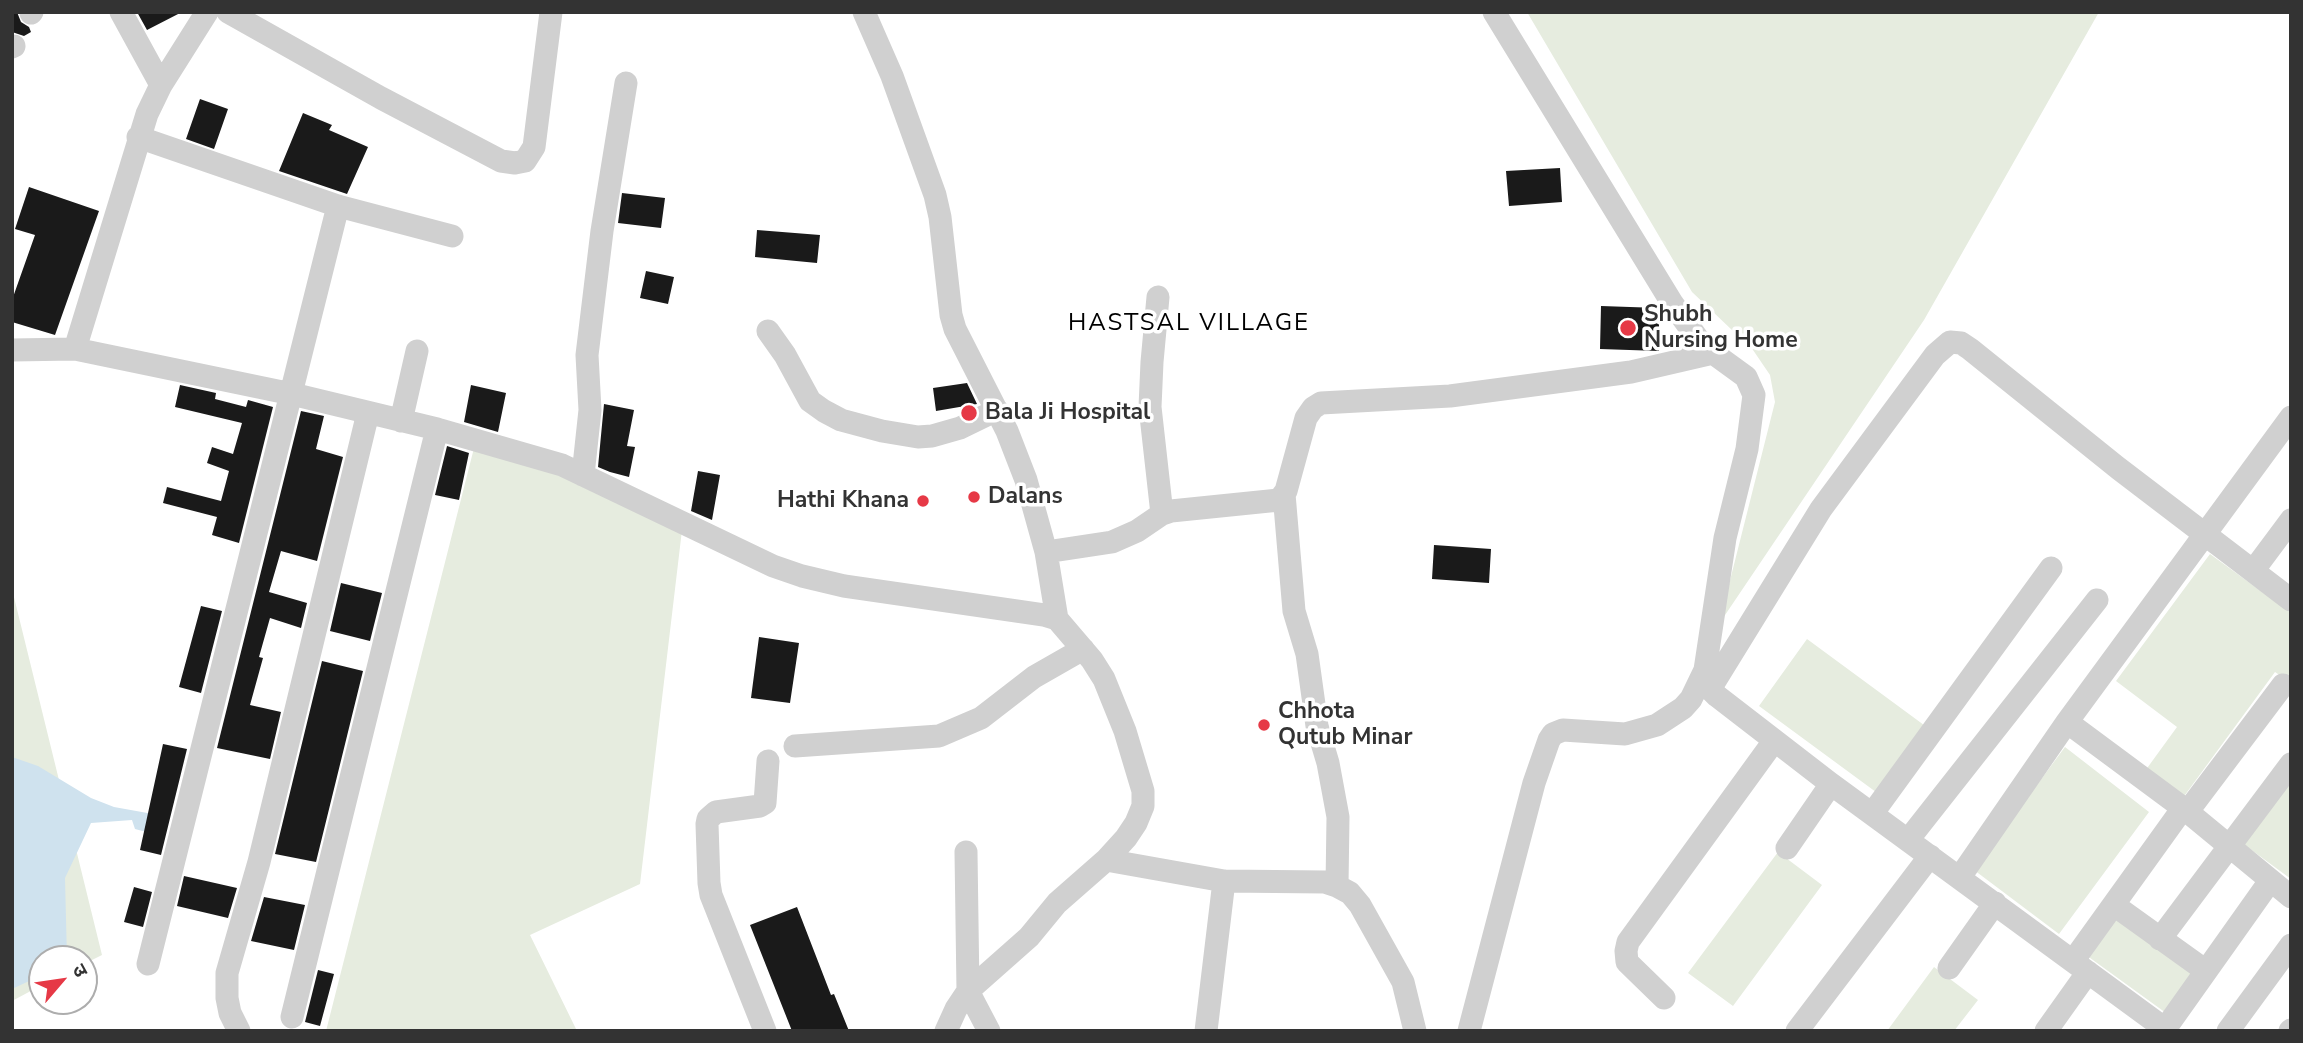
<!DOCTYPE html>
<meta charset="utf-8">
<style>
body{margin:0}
#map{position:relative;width:2303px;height:1043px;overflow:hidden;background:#fff;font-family:"Nunito Sans","Noto Sans Devanagari",sans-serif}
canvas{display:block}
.frame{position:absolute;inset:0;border:14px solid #333;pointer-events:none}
.north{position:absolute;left:28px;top:945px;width:70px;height:70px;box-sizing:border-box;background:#fff;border:2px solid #adadad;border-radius:50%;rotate:61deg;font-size:19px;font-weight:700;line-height:28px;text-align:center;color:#333}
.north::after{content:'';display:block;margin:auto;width:24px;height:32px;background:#e63946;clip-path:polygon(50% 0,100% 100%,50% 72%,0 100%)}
</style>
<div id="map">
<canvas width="2303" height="1043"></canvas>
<div class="frame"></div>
<div class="north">उ</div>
</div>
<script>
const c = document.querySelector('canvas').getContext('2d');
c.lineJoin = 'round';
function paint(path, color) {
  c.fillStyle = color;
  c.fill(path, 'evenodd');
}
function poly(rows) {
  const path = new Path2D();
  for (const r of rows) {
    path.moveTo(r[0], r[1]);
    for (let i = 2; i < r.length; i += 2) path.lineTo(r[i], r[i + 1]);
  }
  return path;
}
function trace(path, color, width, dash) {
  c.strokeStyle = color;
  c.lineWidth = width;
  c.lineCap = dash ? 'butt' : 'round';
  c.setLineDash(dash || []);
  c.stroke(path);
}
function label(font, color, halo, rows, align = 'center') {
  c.font = font + ' "Nunito Sans",sans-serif';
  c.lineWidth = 7;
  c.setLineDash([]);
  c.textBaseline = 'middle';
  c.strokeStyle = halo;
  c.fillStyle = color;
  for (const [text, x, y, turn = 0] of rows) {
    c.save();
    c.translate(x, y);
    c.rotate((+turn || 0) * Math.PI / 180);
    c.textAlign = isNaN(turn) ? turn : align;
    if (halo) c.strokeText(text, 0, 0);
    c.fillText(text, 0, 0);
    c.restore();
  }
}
const green = poly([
 [1527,12,2099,12,1924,320,1719,624,1775,402,1770,375,1753,350,1692,292],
 [474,448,549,461,682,530,640,884,530,935,577,1031,326,1031],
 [2210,554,2291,613,2291,683,2275,672,2182,799,2145,771,2177,727,2116,681],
 [12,589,102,955,84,964,84,959,42,959,42,985,12,1001],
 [1807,639,1928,728,1880,795,1759,706],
 [2065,747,2149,812,2059,934,1974,870],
 [2291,776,2291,879,2242,843],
 [1778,852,1822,885,1733,1006,1688,973],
 [2114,915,2194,973,2166,1013,2086,955],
 [1934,967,1978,1000,1954,1031,1887,1031]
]);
const water = poly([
 [12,757,38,766,91,798,114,807,153,814,150,833,135,829,132,820,91,823,65,878,67,959,42,959,42,975,12,989]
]);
const building = poly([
 [12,12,17,12,21,22,29,27,31,32,24,36,12,32],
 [137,12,182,12,147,30],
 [200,99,228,109,214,149,186,139],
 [303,113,332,125,329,130,368,147,347,194,279,171],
 [1560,168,1562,202,1509,206,1506,171],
 [29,187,99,211,55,335,12,322,12,300,35,235,15,229],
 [622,193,665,198,661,228,618,223],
 [757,230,820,235,817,263,755,257],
 [646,271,674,277,668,304,640,298],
 [1601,306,1659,308,1659,351,1600,349],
 [967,383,977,404,936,411,933,388],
 [180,385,216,393,215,399,246,407,248,400,273,407,239,543,212,535,217,517,163,503,167,487,221,501,229,471,207,463,212,447,233,454,242,423,175,407],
 [471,385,506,393,498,432,464,422],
 [604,404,634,410,627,446,635,447,629,477,610,472,598,467],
 [301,411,324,416,316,449,343,457,317,561,281,551,269,592,307,603,301,628,270,618,259,657,263,658,250,705,281,712,270,759,217,748],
 [447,446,469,453,459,500,435,495],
 [698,471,720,475,712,520,691,511],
 [1434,545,1491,549,1489,583,1432,579],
 [341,583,382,593,370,641,330,631],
 [201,606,222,611,201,693,179,687],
 [759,637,799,643,790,703,751,698],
 [322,661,363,671,316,862,275,854],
 [163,744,187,749,161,855,140,850],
 [184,876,237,888,228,918,177,906],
 [134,887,152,892,143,927,124,922],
 [264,897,305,905,294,950,251,941],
 [797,907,831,995,834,994,849,1031,792,1031,750,925],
 [318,970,334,974,320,1026,305,1022]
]);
const minor = poly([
 [121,12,161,85],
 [228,12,381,98,501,161,515,163,525,161,534,147,551,12],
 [864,12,892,76,935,195,940,217,951,315,955,329,1007,431,1026,480,1046,552,1057,619,1092,660,1104,679,1125,731,1143,791,1143,806,1136,823,1126,838,1106,860,1057,903,1029,937,968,991,956,1009,946,1031],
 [1494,12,1672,303,1698,339,1713,353,1746,377,1754,395,1747,449,1725,538,1705,670,1706,680,1710,689,1717,696,1831,784,2168,1031],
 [31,13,32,12],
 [12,47,14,46],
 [138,137,338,206,452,236],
 [1158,297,1152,362,1150,407,1162,514],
 [768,331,785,355,810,401,824,411,841,420,882,431,918,437,932,436,960,428,997,410],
 [75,349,147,114,161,85,207,12],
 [12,350,75,349,292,394,437,429,562,465,773,566,802,576,844,586,1044,615,1057,619],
 [401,421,417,351],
 [583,475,590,410,587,355,602,231,626,83],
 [1284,494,1294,611,1307,654,1317,726,1328,763,1338,817,1337,886],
 [1046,552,1112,542,1137,531,1162,514,1171,511,1279,500,1286,491,1306,418,1313,408,1321,403,1450,396,1631,372,1713,353],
 [2253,571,2291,520],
 [1710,689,1821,509,1935,355,1950,342,1961,343,1970,349,2118,468,2291,600],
 [2067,722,2183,808,2291,897],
 [795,746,939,736,981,718,1034,677,1083,649],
 [2188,811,2283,685],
 [1872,814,2051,568],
 [1908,840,2097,600],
 [1787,848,1831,784],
 [966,852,968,991,989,1031],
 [1106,860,1224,881,1325,882,1337,886,1350,893,1360,905,1403,982,1415,1031],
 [1960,877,2067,722,2291,417],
 [2114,905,2206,971],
 [2160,939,2291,764],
 [2073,961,2183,808],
 [148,964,338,206],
 [1949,968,1995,903],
 [1664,998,1627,962,1626,951,1628,942,1774,741],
 [292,1017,437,429],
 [2165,1029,2270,881],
 [239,1031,230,1013,227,998,227,973,259,862,368,413],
 [765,1031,711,895,709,883,707,824,708,819,716,812,760,806,765,803,768,761],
 [1206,1031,1224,881],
 [1469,1031,1534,783,1549,740,1553,734,1563,730,1625,734,1657,725,1683,708,1691,699,1705,670],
 [1797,1031,1930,856],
 [2046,1031,2088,972],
 [2228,1031,2291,945],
 [2290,1031,2291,1030]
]);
const markers = [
 [1628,328,9,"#e63946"],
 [969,413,9,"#e63946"],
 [974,497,7,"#e63946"],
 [923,501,7,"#e63946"],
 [1264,725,7,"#e63946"]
];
const poiNames = [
 ["Shubh",1644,315],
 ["Nursing Home",1644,341],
 ["Bala Ji Hospital",985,413],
 ["Dalans",988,497],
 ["Hathi Khana",909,501,"right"],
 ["Chhota",1278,712],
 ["Qutub Minar",1278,738]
];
const neighbourhoodNames = [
 ["HASTSAL VILLAGE",1189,324]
];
paint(green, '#e6ecdf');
paint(water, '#cfe2ee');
paint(building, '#1a1a1a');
trace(minor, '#d0d0d0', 23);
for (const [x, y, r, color] of markers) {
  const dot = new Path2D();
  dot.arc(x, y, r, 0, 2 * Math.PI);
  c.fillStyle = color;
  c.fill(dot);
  trace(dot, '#fff', 2.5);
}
label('bold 23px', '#333', '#fff', poiNames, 'left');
c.letterSpacing = '2px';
label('24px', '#000', '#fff', neighbourhoodNames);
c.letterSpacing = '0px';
</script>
